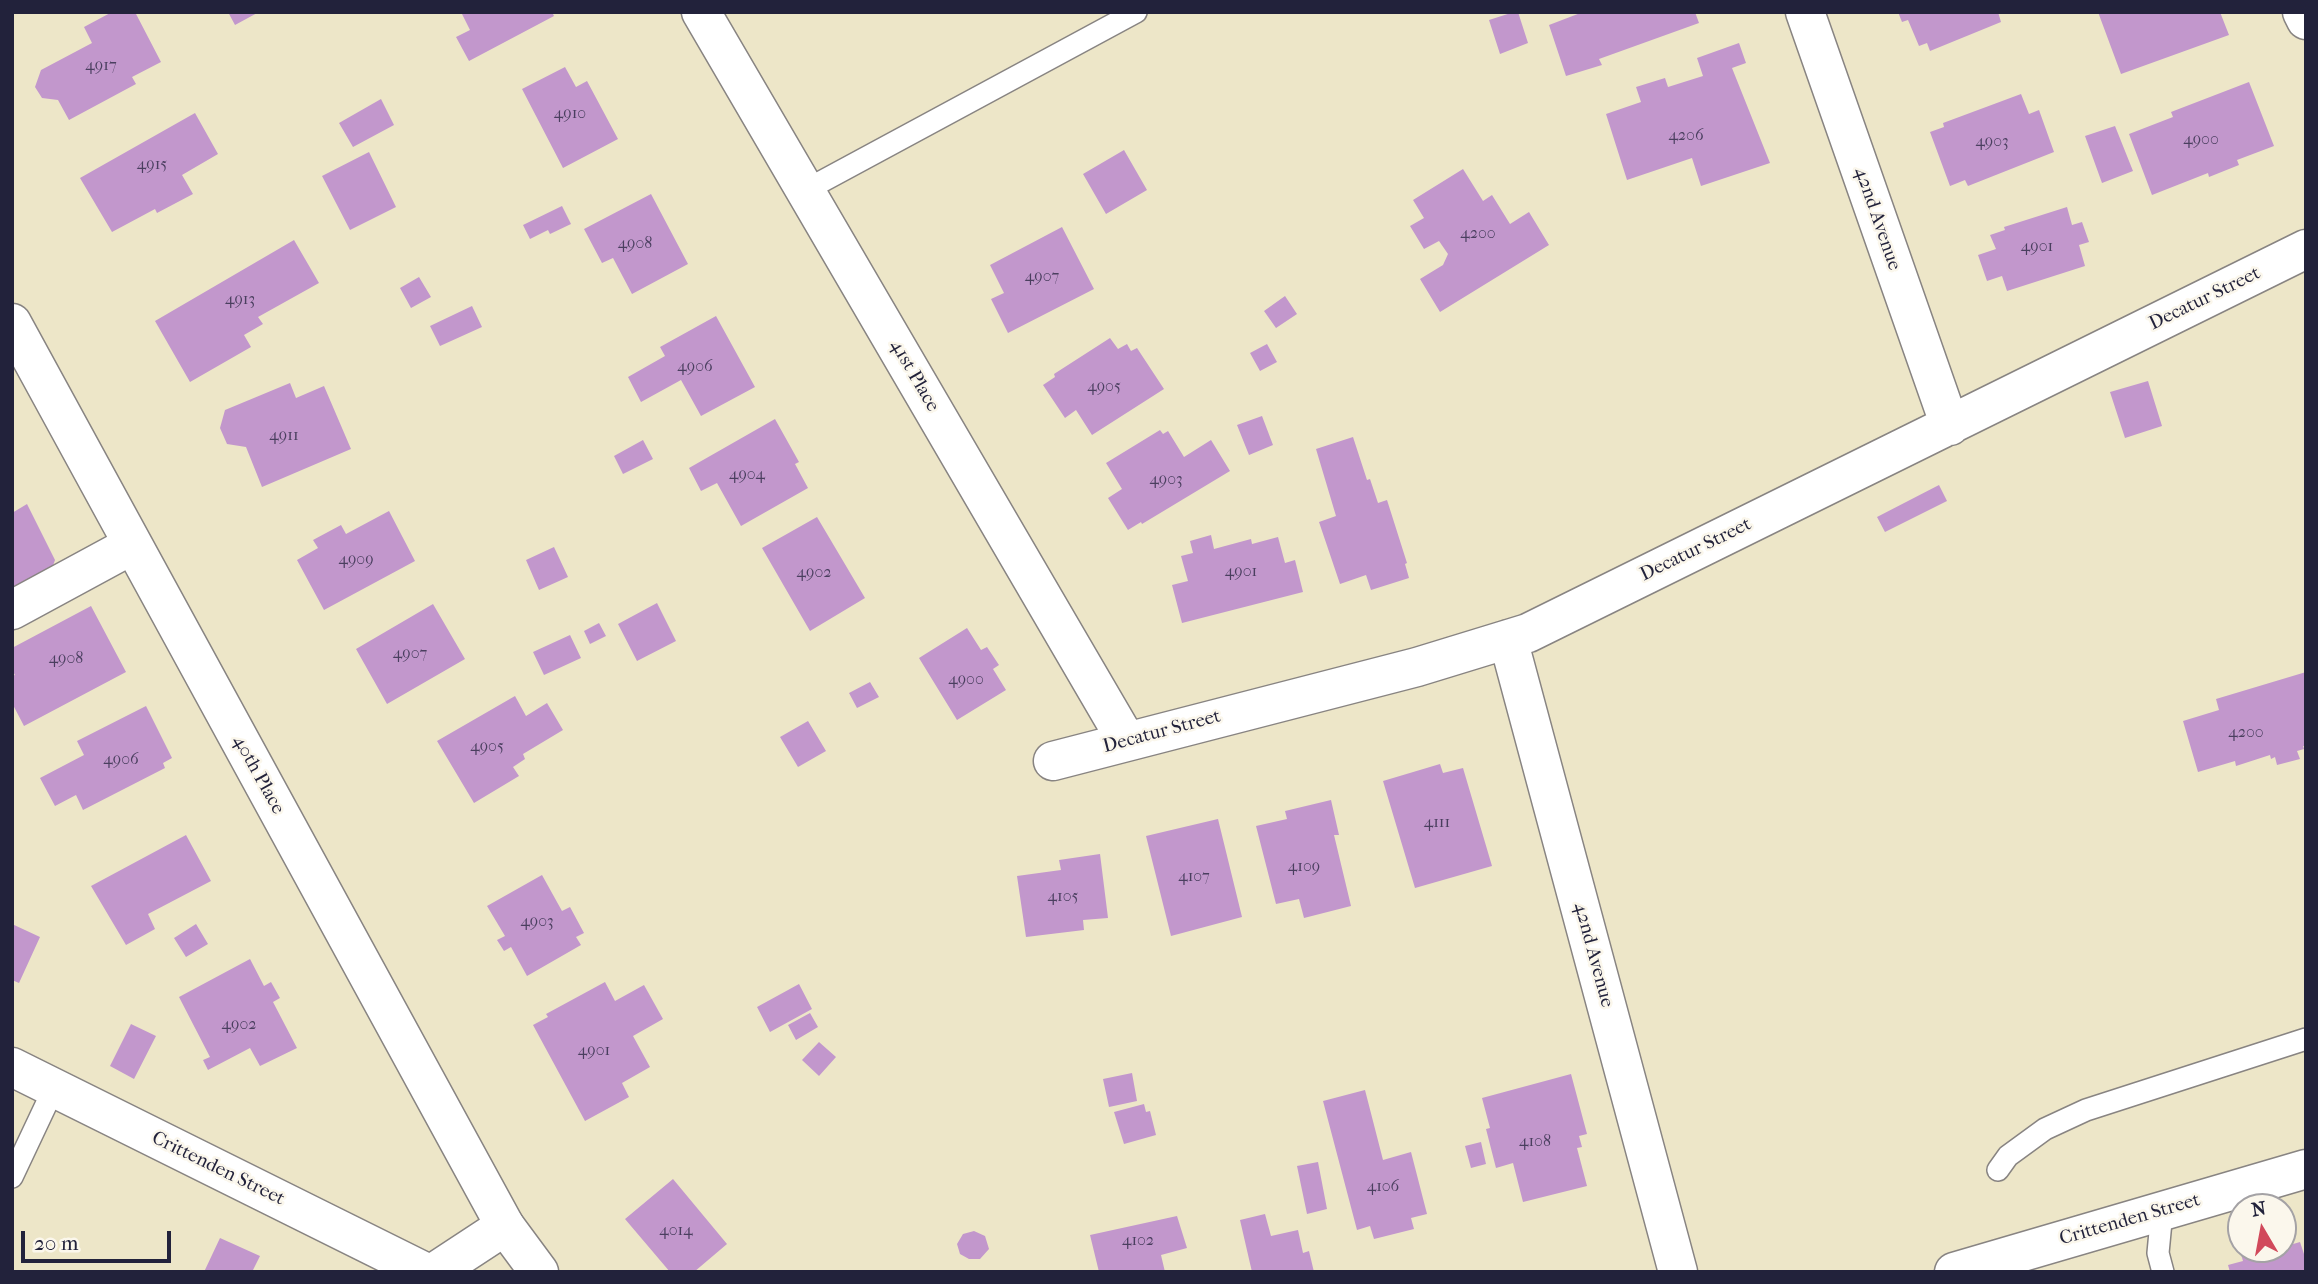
<!DOCTYPE html>
<style>
body{margin:0}
#map{position:relative;width:2318px;height:1284px;overflow:hidden;background:#ede6c8;font-family:"IM FELL French Canon",serif}
canvas{display:block}
.frame{position:absolute;inset:0;border:14px solid #22223b;pointer-events:none}
.north{position:absolute;left:2227px;top:1193px;width:70px;height:70px;box-sizing:border-box;background:#fbf7ec;border:2px solid #a4a2a5;border-radius:50%;rotate:350deg;font-size:19px;font-weight:700;line-height:28px;text-align:center;color:#22223b}
.north::after{content:'';display:block;margin:auto;width:24px;height:32px;background:#d1495b;clip-path:polygon(50% 0,100% 100%,50% 72%,0 100%)}
.scale{position:absolute;left:21px;top:1231px;width:150px;height:32px;box-sizing:border-box;border:4px solid #22223b;border-top:0;padding-left:9px;font-size:21px;line-height:24px;white-space:nowrap;color:#22223b;-webkit-text-stroke:5px #fbf7ec;paint-order:stroke}
</style>
<div id="map">
<canvas width="2318" height="1284"></canvas>
<div class="frame"></div>
<div class="north">N</div>
<div class="scale">20 m</div>
</div>
<script>
const c = document.querySelector('canvas').getContext('2d');
c.lineJoin = 'round';
function paint(path, color) {
  c.fillStyle = color;
  c.fill(path, 'evenodd');
}
function poly(rows) {
  const path = new Path2D();
  for (const r of rows) {
    path.moveTo(r[0], r[1]);
    for (let i = 2; i < r.length; i += 2) path.lineTo(r[i], r[i + 1]);
  }
  return path;
}
function trace(path, color, width, dash) {
  c.strokeStyle = color;
  c.lineWidth = width;
  c.lineCap = dash ? 'butt' : 'round';
  c.setLineDash(dash || []);
  c.stroke(path);
}
function label(font, color, halo, rows, align = 'center') {
  c.font = font + ' "IM FELL French Canon",serif';
  c.lineWidth = 5;
  c.setLineDash([]);
  c.textBaseline = 'middle';
  c.strokeStyle = halo;
  c.fillStyle = color;
  for (const [text, x, y, turn = 0] of rows) {
    c.save();
    c.translate(x, y);
    c.rotate((+turn || 0) * Math.PI / 180);
    c.textAlign = isNaN(turn) ? turn : align;
    if (halo) c.strokeText(text, 0, 0);
    c.fillText(text, 0, 0);
    c.restore();
  }
}
const building = poly([
 [112,12,135,12,161,62,132,77,136,84,69,120,58,100,42,98,35,87,41,70,92,43,84,27],
 [228,12,259,12,235,25],
 [461,12,552,12,554,16,469,61,456,37,470,30],
 [1514,12,1518,12,1528,43,1500,54,1489,20],
 [1583,12,1695,12,1699,23,1599,59,1602,65,1566,76,1549,25],
 [1898,12,1998,12,2001,22,1930,51,1927,43,1919,46,1908,20,1902,22],
 [2098,12,2220,12,2229,35,2121,74],
 [1739,43,1746,63,1732,68,1770,163,1701,186,1692,158,1627,180,1606,114,1641,102,1636,87,1665,78,1668,87,1703,76,1697,58],
 [565,67,576,87,587,81,618,139,563,168,522,89],
 [2249,82,2274,146,2237,160,2239,165,2209,177,2208,173,2152,195,2129,134,2173,117,2171,112],
 [2021,94,2029,114,2039,110,2054,152,1968,186,1965,180,1950,186,1930,132,1944,127,1943,123],
 [381,99,394,125,353,147,339,123],
 [195,113,218,154,182,175,193,194,157,213,155,209,112,232,80,178],
 [2115,126,2133,171,2102,183,2085,136],
 [1124,150,1147,190,1106,214,1083,174],
 [369,152,396,207,350,230,322,176],
 [1463,169,1483,201,1492,195,1510,224,1529,212,1549,245,1440,312,1420,279,1443,265,1448,254,1439,241,1424,249,1410,226,1424,218,1413,200],
 [651,194,688,264,632,294,613,258,602,263,584,229],
 [562,206,571,224,550,234,548,230,530,239,523,225],
 [2067,207,2072,225,2082,222,2089,242,2079,245,2085,266,2007,291,2002,276,1987,281,1978,255,1996,249,1990,235,2005,230,2004,227],
 [1062,227,1094,289,1008,333,991,299,1004,293,990,265],
 [294,240,319,283,258,317,263,324,244,335,251,347,190,382,155,321],
 [419,277,431,297,411,308,400,288],
 [1285,296,1297,314,1276,328,1264,311],
 [472,306,482,327,440,346,430,326],
 [716,316,755,387,701,416,681,380,641,402,628,377,665,356,660,347],
 [1110,338,1118,349,1127,344,1131,351,1137,348,1164,389,1092,435,1076,410,1065,418,1043,385,1055,377,1054,374],
 [1267,344,1277,362,1260,371,1250,353],
 [2148,381,2162,426,2125,438,2110,392],
 [290,383,296,398,324,386,351,449,262,487,246,447,227,444,220,428,225,410],
 [1262,416,1273,445,1249,455,1237,425],
 [775,419,799,462,795,464,808,488,741,526,717,483,701,491,689,468],
 [1160,430,1163,434,1168,431,1184,457,1211,440,1230,471,1142,524,1141,522,1128,530,1108,498,1122,489,1106,463],
 [1353,437,1367,480,1370,479,1378,503,1387,500,1407,563,1405,564,1409,578,1371,590,1366,575,1340,584,1319,522,1336,516,1316,449],
 [643,440,653,459,623,474,614,456],
 [1939,485,1947,501,1885,532,1877,517],
 [27,504,55,560,50,574,12,595,12,513],
 [389,511,415,561,324,610,297,560,318,548,313,540,341,525,346,534],
 [817,517,865,598,810,631,762,548],
 [1211,535,1214,549,1251,539,1252,544,1278,537,1285,563,1295,560,1303,592,1182,623,1172,585,1188,581,1181,556,1193,553,1190,541],
 [554,547,568,577,539,590,526,560],
 [657,603,676,641,637,661,618,624],
 [433,604,465,659,387,704,356,649],
 [91,606,126,672,24,726,12,703,12,676,15,675,12,670,12,648],
 [599,623,606,636,590,644,584,631],
 [967,628,981,650,987,647,999,665,993,669,1006,690,957,720,919,658],
 [570,635,581,658,544,675,533,652],
 [2306,672,2306,746,2303,746,2304,749,2297,751,2300,759,2277,765,2275,757,2271,759,2270,755,2236,766,2235,761,2198,772,2183,721,2219,710,2216,699],
 [870,682,879,697,857,708,849,693],
 [515,696,526,716,547,703,563,730,523,754,525,759,513,767,519,776,474,803,437,741],
 [146,706,172,758,163,763,165,768,83,810,76,795,55,806,40,778,84,755,77,741],
 [808,721,826,751,798,767,780,737],
 [1440,764,1443,773,1463,768,1492,866,1415,888,1383,781],
 [1331,800,1339,835,1334,835,1351,906,1304,918,1299,899,1276,904,1256,826,1287,819,1285,811],
 [1218,819,1242,917,1171,936,1146,836],
 [186,835,211,881,148,914,155,929,126,945,91,886],
 [1100,854,1108,918,1083,920,1084,930,1026,937,1017,876,1061,870,1059,860],
 [542,875,562,911,570,907,584,933,576,937,581,945,527,976,511,947,504,951,497,940,505,936,487,906],
 [12,924,40,937,19,983,12,980],
 [196,924,208,944,186,957,174,938],
 [250,959,264,986,271,982,280,998,273,1002,297,1048,260,1066,250,1048,208,1070,203,1060,210,1057,179,997],
 [605,982,615,1001,644,985,663,1019,633,1036,650,1067,622,1083,629,1097,585,1121,533,1025,548,1017,546,1014],
 [799,984,812,1009,770,1032,757,1007],
 [810,1013,818,1027,796,1040,788,1025],
 [131,1024,156,1036,134,1079,110,1066],
 [819,1042,836,1057,819,1076,802,1060],
 [1132,1073,1137,1101,1109,1107,1103,1079],
 [1571,1074,1587,1134,1579,1136,1582,1147,1577,1148,1587,1186,1523,1202,1513,1163,1496,1168,1486,1129,1490,1128,1482,1098],
 [1365,1090,1383,1160,1411,1152,1427,1214,1411,1218,1414,1229,1374,1239,1370,1226,1357,1230,1323,1101],
 [1144,1104,1146,1112,1150,1111,1156,1135,1124,1144,1114,1112],
 [1481,1142,1486,1164,1471,1168,1465,1146],
 [1318,1162,1327,1209,1307,1214,1297,1166],
 [673,1179,727,1244,694,1272,670,1272,625,1219],
 [1265,1214,1271,1236,1298,1230,1303,1253,1309,1251,1314,1272,1252,1272,1240,1220],
 [1177,1216,1187,1248,1161,1255,1165,1272,1099,1272,1090,1235],
 [974,1231,985,1236,989,1249,980,1259,969,1259,960,1254,957,1244,963,1234],
 [220,1238,260,1256,252,1272,204,1272],
 [2300,1242,2306,1260,2306,1272,2230,1272,2228,1265,2243,1261,2238,1244,2241,1244,2241,1249,2283,1249,2283,1247]
]);
const service = poly([
 [806,190,1136,12],
 [1998,1170,2008,1156,2045,1129,2086,1110,2306,1039],
 [12,1177,54,1088],
 [2162,1211,2158,1253,2163,1272]
]);
const minor = poly([
 [701,12,1126,740],
 [1805,12,1950,426],
 [2302,12,2306,20],
 [12,610,132,545],
 [1508,639,1678,1272],
 [1053,761,1417,667,1528,633,2306,249],
 [12,1067,425,1272],
 [435,1272,505,1226]
]);
const tertiary = poly([
 [12,323,505,1226,539,1272],
 [1954,1272,2306,1169]
]);
const numberNames = [
 ["4917",101,66],
 ["4910",570,114],
 ["4206",1686,136],
 ["4900",2201,140],
 ["4903",1992,142],
 ["4915",152,165],
 ["4200",1478,234],
 ["4908",635,244],
 ["4901",2037,247],
 ["4907",1042,277],
 ["4913",240,300],
 ["4906",695,367],
 ["4905",1104,387],
 ["4911",284,436],
 ["4904",747,475],
 ["4903",1166,480],
 ["4909",356,560],
 ["4901",1241,572],
 ["4902",814,573],
 ["4907",410,654],
 ["4908",66,659],
 ["4900",966,680],
 ["4200",2246,733],
 ["4905",487,747],
 ["4906",121,760],
 ["4111",1437,823],
 ["4109",1304,867],
 ["4107",1194,877],
 ["4105",1063,897],
 ["4903",537,922],
 ["4902",239,1025],
 ["4901",594,1051],
 ["4108",1535,1142],
 ["4106",1383,1187],
 ["4014",676,1231],
 ["4102",1138,1241]
];
const streetNames = [
 ["42nd Avenue",1877,219,71],
 ["Decatur Street",2205,299,-26],
 ["41st Place",914,376,60],
 ["Decatur Street",1696,550,-26],
 ["Decatur Street",1162,732,-15],
 ["40th Place",258,775,61],
 ["42nd Avenue",1593,955,75],
 ["Crittenden Street",218,1169,26],
 ["Crittenden Street",2130,1220,-16]
];
paint(building, '#c297cc');
trace(service, '#888482', 24);
trace(minor, '#888482', 41);
trace(tertiary, '#888482', 41);
trace(service, '#fff', 21);
trace(minor, '#fff', 38);
trace(tertiary, '#fff', 38);
label('16px', '#4a3f5f', null, numberNames);
label('19px', '#22223b', '#fbf7ec', streetNames);
</script>
